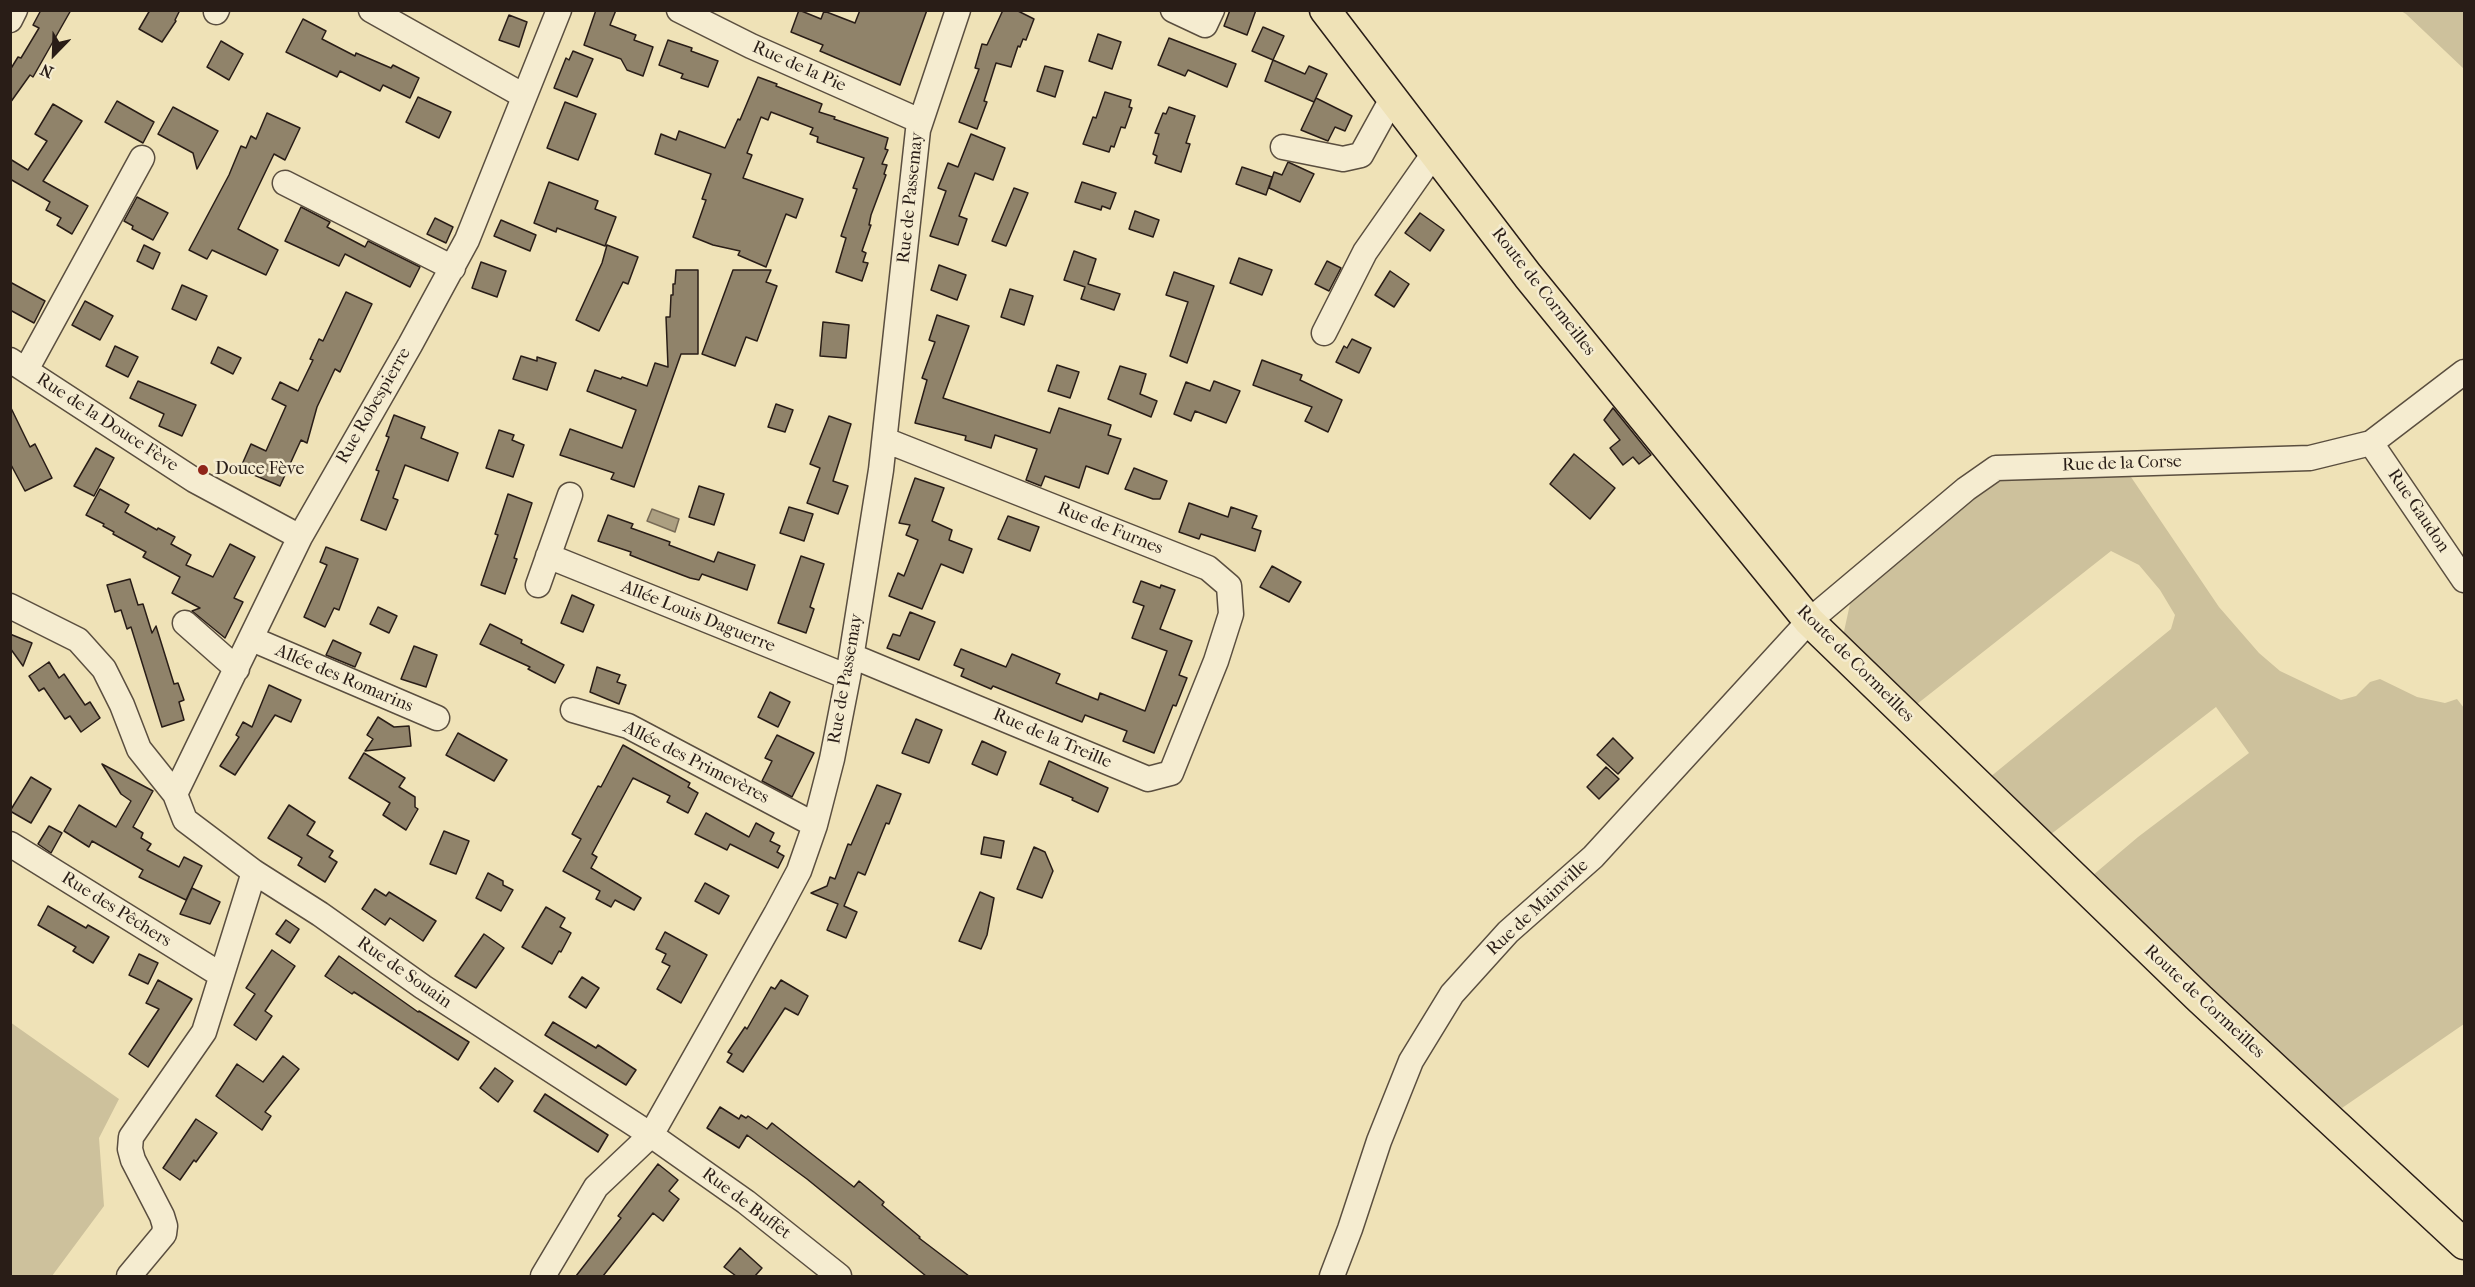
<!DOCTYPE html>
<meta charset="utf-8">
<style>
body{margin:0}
#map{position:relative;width:2475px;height:1287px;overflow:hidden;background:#efe2b7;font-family:"IM FELL French Canon",serif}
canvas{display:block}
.frame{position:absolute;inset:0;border:12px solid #291d17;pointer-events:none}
.north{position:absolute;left:24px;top:24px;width:60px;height:60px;-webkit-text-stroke:4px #f5ecd0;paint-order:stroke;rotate:203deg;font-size:16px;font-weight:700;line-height:24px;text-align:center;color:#291d17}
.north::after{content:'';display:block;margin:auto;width:21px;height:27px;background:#291d17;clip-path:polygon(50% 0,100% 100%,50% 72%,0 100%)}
</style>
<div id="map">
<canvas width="2475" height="1287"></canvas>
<div class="frame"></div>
<div class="north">N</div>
</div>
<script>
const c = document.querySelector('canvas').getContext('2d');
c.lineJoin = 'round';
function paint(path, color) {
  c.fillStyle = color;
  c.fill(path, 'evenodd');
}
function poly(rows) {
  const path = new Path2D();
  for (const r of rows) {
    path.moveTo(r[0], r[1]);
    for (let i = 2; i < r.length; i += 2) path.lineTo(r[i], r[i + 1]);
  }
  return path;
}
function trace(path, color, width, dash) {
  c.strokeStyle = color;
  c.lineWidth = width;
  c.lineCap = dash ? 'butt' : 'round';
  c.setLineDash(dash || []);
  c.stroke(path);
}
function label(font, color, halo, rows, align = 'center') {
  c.font = font + ' "IM FELL French Canon",serif';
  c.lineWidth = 5;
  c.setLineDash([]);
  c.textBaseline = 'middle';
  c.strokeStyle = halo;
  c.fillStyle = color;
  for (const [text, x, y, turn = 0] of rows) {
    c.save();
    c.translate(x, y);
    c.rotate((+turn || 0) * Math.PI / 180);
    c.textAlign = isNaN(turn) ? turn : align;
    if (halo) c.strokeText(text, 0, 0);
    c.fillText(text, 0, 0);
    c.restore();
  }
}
const green = poly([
 [2401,11,2464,11,2464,69,2406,14],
 [1999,475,2131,477,2219,607,2259,653,2280,671,2341,700,2356,696,2370,682,2380,679,2417,697,2445,703,2457,699,2464,708,2464,1024,2342,1108,2247,1027,2092,876,2138,837,2249,753,2216,707,2046,838,1984,782,2171,629,2175,615,2160,590,2139,565,2111,551,1912,708,1843,636,1850,604,1985,480],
 [10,1022,119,1099,99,1138,104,1206,52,1276,11,1276]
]);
const water = poly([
 [652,509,679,519,675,532,647,521,652,509]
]);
const building = poly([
 [41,10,71,10,33,77,30,75,10,103,10,70,18,57,21,58,39,28,33,25,41,10],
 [150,10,180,10,175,20,176,21,162,42,139,29,150,10],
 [596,10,616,10,610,25,636,35,634,40,653,47,643,76,627,70,621,59,584,45,596,10],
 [799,10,821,19,824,11,855,23,860,10,927,10,900,85,820,51,823,45,791,32,799,10],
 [1003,10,1016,10,1034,19,1026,40,1023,39,1020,47,1018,46,1011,67,996,63,984,101,987,102,977,129,959,122,979,69,975,68,982,44,987,45,1003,10],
 [1230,10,1256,10,1247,35,1224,26,1230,10],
 [509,15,527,22,519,47,499,40,509,15],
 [303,19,326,31,322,39,355,56,356,53,391,68,393,65,419,78,410,98,383,85,380,91,340,71,337,77,286,52,303,19],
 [1263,27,1284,36,1273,60,1252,51,1263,27],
 [1098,34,1121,42,1112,69,1089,61,1098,34],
 [1169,38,1236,64,1227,87,1188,70,1185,76,1158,65,1169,38],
 [668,40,692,48,691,51,718,61,708,87,681,78,683,74,659,65,668,40],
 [221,41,243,54,229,80,207,67,221,41],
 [573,51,593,59,577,97,554,88,566,58,569,60,573,51],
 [1273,60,1305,74,1309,66,1327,74,1314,102,1265,81,1273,60],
 [1045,66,1063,71,1055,97,1037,91,1045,66],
 [758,77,777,84,776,86,822,104,819,112,835,117,834,119,888,138,885,149,888,150,882,164,887,165,884,174,886,175,871,215,869,225,871,225,862,251,866,253,863,262,868,263,862,281,836,272,846,238,841,236,857,189,853,188,864,158,817,142,818,137,810,134,813,128,771,112,768,120,761,117,747,153,752,155,743,178,803,199,796,218,786,214,766,267,738,255,740,251,713,245,693,237,706,200,702,199,711,174,655,154,661,134,676,140,679,131,725,148,738,119,740,120,758,77],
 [1105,92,1131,100,1129,107,1132,108,1125,128,1121,127,1114,147,1111,146,1109,152,1083,144,1093,117,1096,118,1105,92],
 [418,97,451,112,439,138,406,122,418,97],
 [1316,98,1352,116,1345,131,1335,127,1328,141,1301,130,1316,98],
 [117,101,154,122,143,143,105,122,117,101],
 [565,102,596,114,578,160,547,148,565,102],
 [53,104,82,121,43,181,88,206,72,234,57,225,61,218,46,210,50,202,10,179,10,159,28,170,47,141,35,134,53,104],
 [173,107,218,131,197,169,193,153,158,134,173,107],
 [1169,107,1195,116,1186,143,1190,144,1181,172,1155,163,1157,156,1153,154,1159,134,1155,133,1163,113,1166,114,1169,107],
 [267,113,300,128,285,160,274,154,238,229,278,250,266,275,212,250,207,259,189,250,229,175,241,146,246,148,251,136,256,139,267,113],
 [971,134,1005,148,993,180,975,173,959,216,967,219,958,245,930,236,946,191,938,188,948,163,958,167,971,134],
 [1288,162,1314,174,1300,202,1269,188,1274,172,1282,175,1288,162],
 [1242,167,1272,177,1266,195,1236,184,1242,167],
 [549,182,598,201,595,209,616,217,605,246,557,228,556,232,534,223,549,182],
 [1082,182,1116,193,1110,209,1102,206,1101,210,1075,202,1082,182],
 [1014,188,1028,193,1006,246,992,241,1014,188],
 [137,197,168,213,153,240,132,229,133,226,124,221,137,197],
 [301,207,330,222,327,227,365,247,368,241,420,267,410,287,345,254,339,266,285,241,301,207],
 [1135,211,1159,220,1153,237,1129,229,1135,211],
 [1420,213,1444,230,1430,251,1405,233,1420,213],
 [435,218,453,227,446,243,427,234,435,218],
 [501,220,536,235,530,251,494,236,501,220],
 [144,245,160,253,153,269,137,261,144,245],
 [607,245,638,257,628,284,623,282,599,331,576,320,602,263,607,245],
 [1074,251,1096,259,1088,284,1120,294,1114,310,1081,299,1085,287,1064,280,1074,251],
 [1239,258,1272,270,1262,295,1230,283,1239,258],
 [1327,261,1341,268,1329,291,1315,284,1327,261],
 [481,262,506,271,497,297,472,288,481,262],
 [939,265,966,275,957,300,931,290,939,265],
 [676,270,698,270,698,354,681,354,634,487,611,479,614,473,560,455,570,429,622,448,636,410,587,391,595,370,621,379,622,377,647,386,655,363,668,367,666,317,670,317,671,295,673,295,673,284,675,284,676,270],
 [733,270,771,270,766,282,777,286,757,341,746,337,735,366,702,354,733,270],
 [1390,271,1409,284,1394,307,1375,295,1390,271],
 [1174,272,1214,286,1187,363,1170,356,1188,302,1166,295,1174,272],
 [10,282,45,301,34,323,10,310,10,282],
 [182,285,207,296,196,320,172,309,182,285],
 [1010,289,1033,296,1024,325,1001,317,1010,289],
 [346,292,372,304,340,372,335,369,317,407,307,443,301,440,280,486,240,469,251,444,266,451,286,406,272,399,280,382,298,391,313,360,310,359,319,339,323,341,346,292],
 [85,301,113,316,100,340,72,325,85,301],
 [937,315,969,326,943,398,1050,433,1059,408,1111,425,1108,435,1121,439,1108,474,1086,466,1079,488,1045,476,1041,486,1026,480,1037,449,995,435,991,448,965,440,966,436,915,423,927,380,922,378,935,342,929,340,937,315],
 [823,322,849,325,846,358,820,356,823,322],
 [1352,339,1371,348,1359,373,1336,362,1344,346,1347,348,1352,339],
 [115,346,138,357,128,377,106,366,115,346],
 [218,347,241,358,233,374,211,363,218,347],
 [521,356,537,361,537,357,556,363,547,390,513,379,521,356],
 [1262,360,1302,375,1300,380,1342,400,1328,432,1305,421,1312,407,1253,385,1262,360],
 [1057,365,1079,372,1070,398,1048,391,1057,365],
 [1120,366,1146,374,1140,394,1157,401,1151,417,1108,399,1120,366],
 [138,381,196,405,182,436,159,426,164,414,130,398,138,381],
 [1214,381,1240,391,1226,423,1195,411,1191,421,1174,414,1186,382,1210,391,1214,381],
 [776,404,793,410,785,432,768,427,776,404],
 [10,406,30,447,35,444,52,478,25,491,10,463,10,406],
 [1613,408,1651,455,1639,464,1633,457,1623,465,1610,448,1620,440,1604,420,1613,408],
 [394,415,425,427,421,438,458,453,448,481,405,465,393,498,398,500,386,530,361,520,379,471,376,470,389,437,386,436,394,415],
 [829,416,851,424,833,481,848,486,838,514,807,503,820,468,810,464,829,416],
 [499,430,514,435,512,440,524,445,513,477,486,468,499,430],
 [96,448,114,458,94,496,74,486,96,448],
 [1574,454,1615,488,1590,519,1550,484,1574,454],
 [1134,468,1167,481,1160,499,1153,499,1125,489,1134,468],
 [915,478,944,488,932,521,952,530,949,540,972,549,963,573,941,564,922,609,889,596,898,573,904,576,918,540,906,535,910,525,899,523,915,478],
 [699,486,724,494,714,525,689,517,699,486],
 [100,489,129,505,125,512,157,530,158,528,175,537,171,544,191,555,186,565,213,577,230,544,255,557,234,598,243,602,225,638,192,611,200,608,172,593,180,577,143,557,146,552,113,534,114,532,103,526,104,524,86,515,100,489],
 [508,494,532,503,514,558,517,559,505,594,481,585,498,535,495,534,508,494],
 [1189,503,1228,517,1231,507,1257,516,1252,528,1261,531,1255,551,1201,534,1199,539,1179,532,1189,503],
 [789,507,813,514,804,541,780,533,789,507],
 [608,515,633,524,631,528,670,542,669,545,714,562,718,552,755,565,747,590,702,574,699,580,690,578,640,559,630,555,631,552,598,541,608,515],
 [1008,516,1039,527,1030,551,998,539,1008,516],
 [326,547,358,559,339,610,334,608,325,627,304,617,327,565,320,562,326,547],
 [801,556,824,564,810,607,814,609,806,633,778,623,801,556],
 [1272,566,1301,582,1289,602,1260,587,1272,566],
 [130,579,138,605,143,604,152,633,156,626,174,684,178,683,184,700,179,702,184,720,162,727,131,627,127,629,121,610,115,612,107,585,130,579],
 [1141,581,1160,588,1161,585,1175,590,1160,629,1192,641,1179,675,1187,678,1176,706,1173,705,1154,753,1123,741,1127,731,1085,715,1082,722,993,686,991,689,961,676,964,669,954,665,961,649,1006,667,1012,654,1060,674,1056,683,1098,700,1100,693,1145,711,1167,651,1132,638,1144,606,1133,602,1141,581],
 [572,595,594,605,583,632,561,623,572,595],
 [378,607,397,616,389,633,370,624,378,607],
 [910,612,935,622,919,660,887,648,893,634,900,636,910,612],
 [490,624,522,640,521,643,564,665,555,683,528,669,530,667,480,644,490,624],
 [10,634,32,643,23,666,10,648,10,634],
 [333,640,361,653,355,667,326,655,333,640],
 [414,646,437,655,426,687,401,679,414,646],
 [49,662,59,678,64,674,85,705,90,702,100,718,81,732,70,716,65,719,44,688,39,691,29,676,49,662],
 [597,667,620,675,617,682,626,685,619,704,590,692,597,667],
 [269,685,301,700,291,722,275,715,235,775,220,766,239,737,236,735,243,722,252,727,269,685],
 [770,692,790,702,778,727,758,717,770,692],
 [378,717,394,727,409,726,411,746,365,751,373,739,367,735,378,717],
 [916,719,942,730,929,763,902,753,916,719],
 [458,733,507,760,494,781,446,755,458,733],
 [777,735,814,753,792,797,762,781,772,761,765,758,777,735],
 [1613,738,1633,758,1618,774,1597,755,1613,738],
 [982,741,1006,752,997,775,972,764,982,741],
 [623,745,690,783,688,787,698,793,688,813,667,802,670,796,633,778,592,854,597,857,591,868,641,898,634,910,615,900,611,907,596,899,600,891,563,871,581,839,572,834,598,786,601,787,623,745],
 [364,753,405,778,399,787,415,797,415,807,418,809,406,830,383,815,390,803,349,778,364,753],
 [1049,761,1108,788,1098,812,1072,800,1073,798,1040,784,1049,761],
 [102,764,153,791,133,827,143,833,141,838,151,844,147,850,179,867,184,857,202,866,186,900,139,877,143,870,92,841,89,847,64,831,79,805,116,827,131,801,121,794,102,764],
 [1606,767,1619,779,1599,799,1587,787,1606,767],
 [31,777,51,789,31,823,10,811,31,777],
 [877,785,901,794,889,824,886,823,865,875,858,872,844,906,857,912,846,938,827,930,838,904,811,893,827,886,830,877,835,879,848,844,851,845,877,785],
 [289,805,315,822,307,835,333,851,329,857,337,862,325,882,298,865,302,858,268,838,289,805],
 [706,813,749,837,756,823,774,833,770,841,780,846,777,852,784,856,778,868,730,844,727,850,695,834,706,813],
 [49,826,62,833,51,853,38,844,49,826],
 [444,831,469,841,456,874,430,864,444,831],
 [984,837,1004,841,1001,858,981,854,984,837],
 [1034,847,1045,852,1053,871,1042,898,1017,889,1034,847],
 [488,873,503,881,503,885,513,890,501,911,476,898,488,873],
 [705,883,729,896,719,914,695,901,705,883],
 [192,888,220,902,210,924,180,914,192,888],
 [375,889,386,896,389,892,436,921,423,941,390,918,385,925,362,909,375,889],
 [980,892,994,898,987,935,981,949,959,941,980,892],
 [48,906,86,928,88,925,109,937,93,963,73,951,76,947,38,925,48,906],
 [546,907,565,918,560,927,571,933,561,952,559,951,552,964,522,947,546,907],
 [286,920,299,929,290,943,276,934,286,920],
 [665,932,707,955,681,1003,657,989,670,966,662,962,666,954,656,949,665,932],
 [484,934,504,948,476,988,455,976,484,934],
 [272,950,295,966,265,1011,272,1016,256,1040,234,1025,255,994,246,988,272,950],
 [139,954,158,963,148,984,129,975,139,954],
 [339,956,418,1012,419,1011,469,1042,458,1060,354,992,352,994,325,976,339,956],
 [582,977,599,988,586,1008,569,997,582,977],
 [158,980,192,999,148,1067,129,1054,159,1009,146,1003,158,980],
 [781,980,808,996,798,1015,785,1008,743,1072,727,1062,732,1054,728,1052,745,1027,747,1029,771,987,775,989,781,980],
 [553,1022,596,1048,598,1045,636,1070,626,1085,545,1035,553,1022],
 [283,1056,299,1069,265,1112,271,1116,262,1130,216,1096,237,1064,263,1082,283,1056],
 [495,1068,513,1081,498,1102,480,1088,495,1068],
 [545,1094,608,1135,598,1152,534,1111,545,1094],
 [720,1107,739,1119,741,1115,746,1118,748,1116,767,1129,772,1123,854,1187,859,1181,884,1202,882,1205,920,1237,919,1238,969,1276,926,1276,807,1179,747,1135,739,1148,707,1128,720,1107],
 [196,1119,217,1133,196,1162,194,1160,180,1180,163,1168,196,1119],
 [658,1164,678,1180,669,1191,679,1199,663,1221,653,1213,603,1276,576,1276,621,1218,618,1216,658,1164],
 [740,1248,762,1268,755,1276,736,1276,724,1267,740,1248]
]);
const minor = poly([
 [371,10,524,96],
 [679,10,751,46,920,121],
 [1173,10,1205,25,1212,10],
 [216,12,217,10],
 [10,20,15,10],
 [1283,147,1343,159,1361,155,1393,97],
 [285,183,453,268],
 [1324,333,1365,252,1435,152],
 [10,360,194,480,300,537],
 [26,370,142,158],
 [2371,443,2464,580],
 [548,556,848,677],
 [538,585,570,495],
 [10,606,78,640,104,669,122,705,139,749,175,794,185,820,254,872,320,914,423,987,651,1135,746,1202,839,1276],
 [185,623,237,669],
 [252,639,437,718],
 [852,656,1148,779,1171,773,1216,661,1231,614,1229,586,1208,568,885,440],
 [573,710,628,726,815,825],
 [175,794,300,537,410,345,467,240,559,10],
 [10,844,221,975],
 [129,1276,164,1234,165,1226,162,1216,133,1160,130,1149,131,1137,204,1032,254,872],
 [543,1276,596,1187,651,1135,776,914,799,871,815,825,832,759,848,677,881,470,918,130,958,10],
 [1332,1276,1350,1229,1379,1141,1411,1061,1452,994,1508,932,1593,857,1809,621,1966,489,1996,468,2310,458,2371,443,2464,372]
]);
const major = poly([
 [1325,10,1528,276,1809,621,2199,998,2464,1244]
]);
const markers = [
 [203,470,6,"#8f2418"]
];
const streetNames = [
 ["Rue de la Pie",799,67,24],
 ["Rue de Passemay",911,198,-84],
 ["Route de Cormeilles",1543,292,52],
 ["Rue Robespierre",374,406,-60],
 ["Rue de la Douce Fève",107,423,33],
 ["Rue de la Corse",2122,464,-2],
 ["Rue Gaudon",2418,511,56],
 ["Rue de Furnes",1110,529,22],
 ["Allée Louis Daguerre",698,617,22],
 ["Route de Cormeilles",1855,664,45],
 ["Allée des Romarins",344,679,23],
 ["Rue de Passemay",846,679,-80],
 ["Rue de la Treille",1052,739,23],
 ["Allée des Primevères",696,763,27],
 ["Rue de Mainville",1538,908,-43],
 ["Rue des Pêchers",116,910,32],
 ["Rue de Souain",404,973,35],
 ["Route de Cormeilles",2204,1002,43],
 ["Rue de Buffet",746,1204,37]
];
const poiNames = [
 ["Douce Fève",215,470]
];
paint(green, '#cdc19c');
paint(water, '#ac9f81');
trace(water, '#786b57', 1.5);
paint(building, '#90836a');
trace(building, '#291d17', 1.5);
trace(minor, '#5a4e3f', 27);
trace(major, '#291d17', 33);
trace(minor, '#f5ecd0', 24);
trace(major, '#efe2b7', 30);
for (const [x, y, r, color] of markers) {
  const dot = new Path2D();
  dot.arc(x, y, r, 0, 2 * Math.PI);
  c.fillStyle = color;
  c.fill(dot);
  trace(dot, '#f5ecd0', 2);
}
label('18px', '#291d17', '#f5ecd0', streetNames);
label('18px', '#291d17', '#f5ecd0', poiNames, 'left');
</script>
